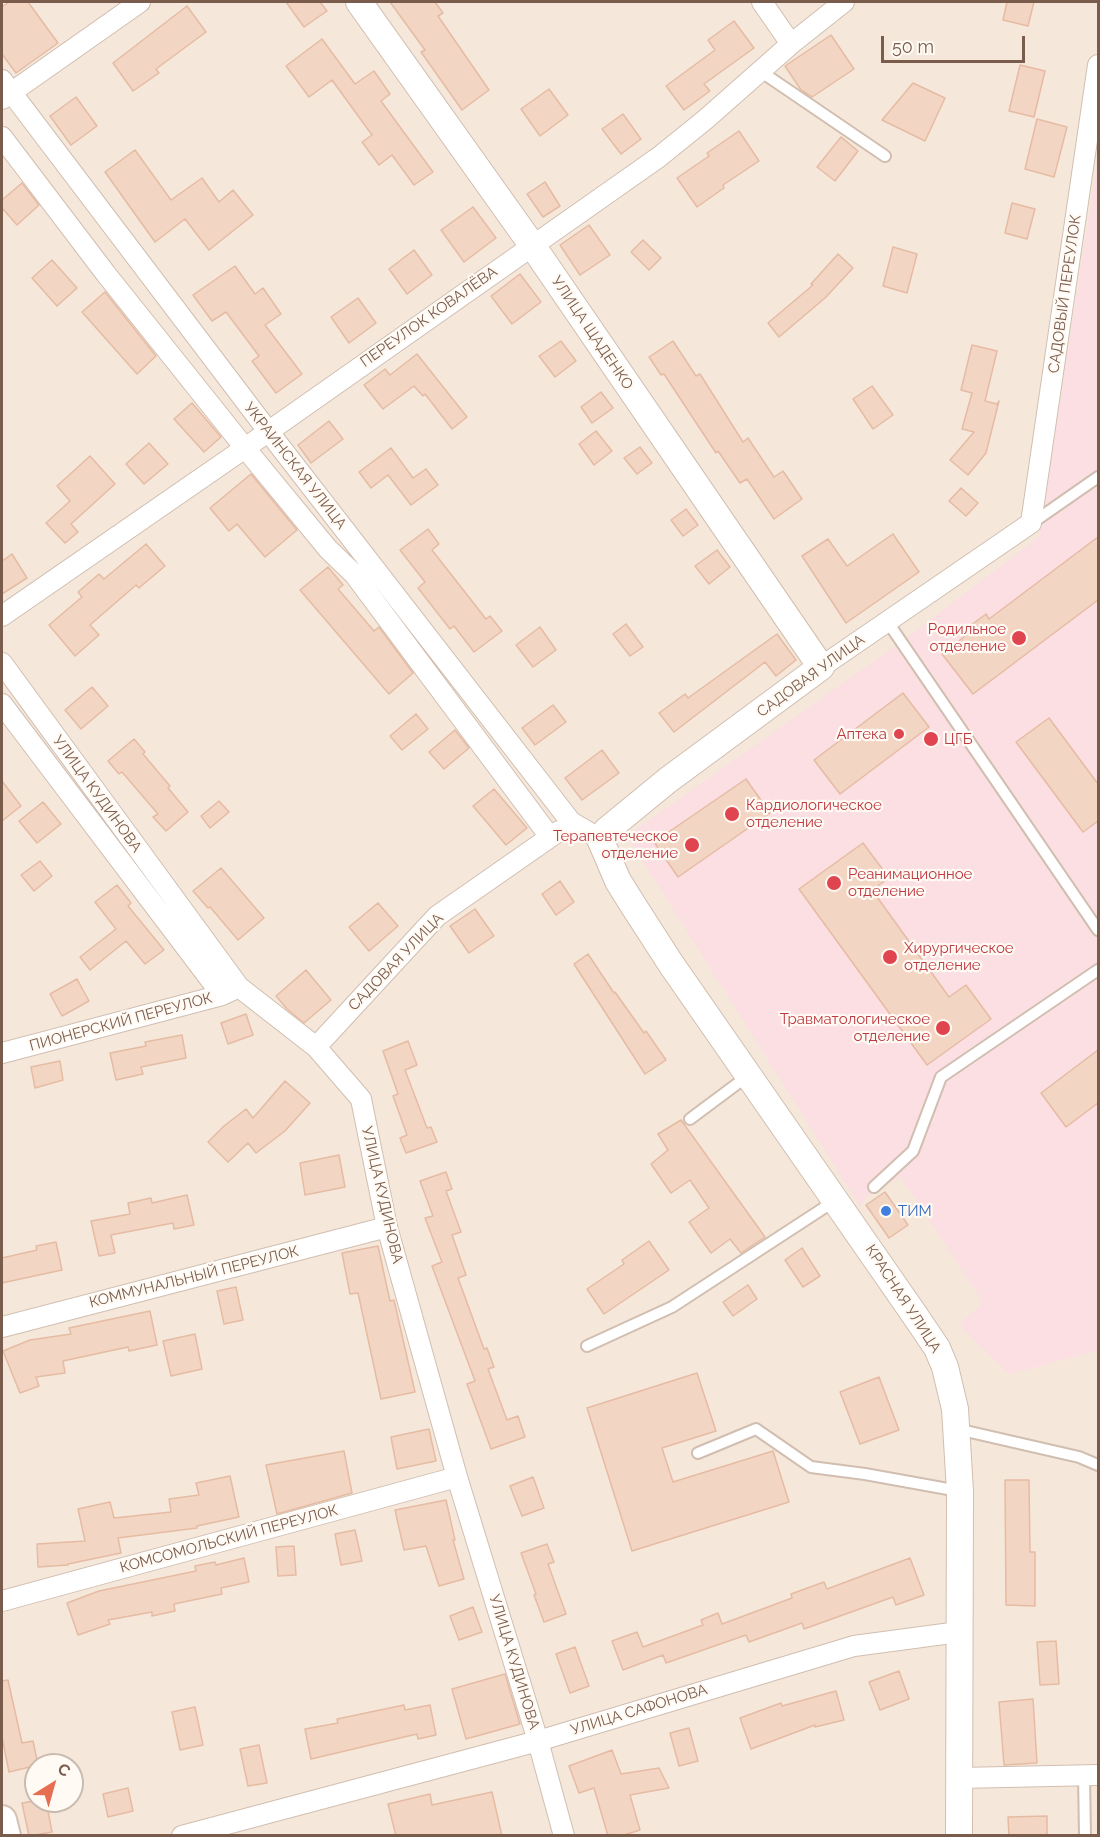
<!DOCTYPE html>
<meta charset="utf-8">
<style>
body{margin:0}
#map{position:relative;width:1100px;height:1837px;overflow:hidden;background:#fdf6ec;font-family:Raleway,sans-serif}
canvas{display:block}
.frame{position:absolute;inset:0;border:3px solid #7a5c4d;pointer-events:none}
.north{position:absolute;left:24px;top:1753px;width:60px;height:60px;box-sizing:border-box;background:#fffaf3;border:2px solid #cabbb1;border-radius:50%;rotate:37deg;font-size:16px;font-weight:700;line-height:24px;text-align:center;color:#7a5c4d}
.north::after{content:'';display:block;margin:auto;width:21px;height:27px;background:#e76f51;clip-path:polygon(50% 0,100% 100%,50% 72%,0 100%)}
.scale{position:absolute;left:881px;top:36px;width:144px;height:27px;box-sizing:border-box;border:3px solid #7a5c4d;border-top:0;padding-left:8px;font-size:18px;line-height:21px;white-space:nowrap;color:#7a5c4d;-webkit-text-stroke:4px #fffaf3;paint-order:stroke}
</style>
<div id="map">
<canvas width="1100" height="1837"></canvas>
<div class="frame"></div>
<div class="north">С</div>
<div class="scale">50 m</div>
</div>
<script>
const c = document.querySelector('canvas').getContext('2d');
c.lineJoin = 'round';
function paint(path, color) {
  c.fillStyle = color;
  c.fill(path, 'evenodd');
}
function poly(rows) {
  const path = new Path2D();
  for (const r of rows) {
    path.moveTo(r[0], r[1]);
    for (let i = 2; i < r.length; i += 2) path.lineTo(r[i], r[i + 1]);
  }
  return path;
}
function trace(path, color, width, dash) {
  c.strokeStyle = color;
  c.lineWidth = width;
  c.lineCap = dash ? 'butt' : 'round';
  c.setLineDash(dash || []);
  c.stroke(path);
}
function label(font, color, halo, rows, align = 'center') {
  c.font = font + ' Raleway,sans-serif';
  c.lineWidth = 4.5;
  c.setLineDash([]);
  c.textBaseline = 'middle';
  c.strokeStyle = halo;
  c.fillStyle = color;
  for (const [text, x, y, turn = 0] of rows) {
    c.save();
    c.translate(x, y);
    c.rotate((+turn || 0) * Math.PI / 180);
    c.textAlign = isNaN(turn) ? turn : align;
    if (halo) c.strokeText(text, 0, 0);
    c.fillText(text, 0, 0);
    c.restore();
  }
}
const residential = poly([
 [2,2,1098,2,1098,1835,2,1836],
 [36,1765,72,1765,72,1801,36,1801]
]);
const medical = poly([
 [1098,157,1098,1351,1009,1374,959,1325,983,1302,900,1176,869,1195,860,1206,627,836,901,642,1039,537]
]);
const building = poly([
 [9,2,28,2,58,43,16,73,2,54,2,7,9,2],
 [286,2,320,2,327,11,304,27,286,2],
 [390,2,435,2,443,13,438,16,489,90,462,110,421,52,425,50,390,2],
 [1007,2,1034,2,1028,26,1003,20,1007,2],
 [187,6,206,32,156,69,159,73,133,91,113,63,187,6],
 [734,21,754,48,704,84,710,91,684,110,666,86,715,50,708,40,734,21],
 [831,35,854,69,812,97,801,90,785,66,831,35],
 [322,39,355,84,374,71,390,94,381,101,433,172,414,185,392,155,379,165,362,142,372,135,332,80,309,97,286,66,322,39],
 [1020,65,1045,71,1034,117,1009,111,1020,65],
 [913,83,945,98,925,141,882,120,913,83],
 [549,89,568,115,540,136,521,109,549,89],
 [76,97,97,126,71,145,50,116,76,97],
 [623,114,641,139,621,154,602,129,623,114],
 [1037,119,1067,127,1054,177,1025,169,1037,119],
 [739,131,759,161,723,185,724,188,697,207,677,178,709,156,707,153,739,131],
 [841,137,858,151,835,181,817,167,841,137],
 [135,150,171,200,202,178,219,202,233,190,253,215,209,250,185,219,155,242,105,172,135,150],
 [545,182,560,206,543,217,527,194,545,182],
 [22,183,39,205,17,225,2,208,2,200,22,183],
 [1012,203,1035,209,1027,239,1005,233,1012,203],
 [473,207,496,238,464,262,441,230,473,207],
 [589,225,610,255,580,275,560,245,589,225],
 [643,240,661,258,649,270,631,252,643,240],
 [893,247,917,254,907,293,883,286,893,247],
 [414,250,432,275,407,294,389,269,414,250],
 [838,254,853,268,825,298,779,337,768,323,813,285,811,284,838,254],
 [52,260,77,288,57,306,32,278,52,260],
 [235,266,255,294,263,288,281,314,265,325,302,374,276,393,252,361,259,356,226,312,212,321,193,295,235,266],
 [520,274,541,302,512,324,491,296,520,274],
 [105,292,156,356,137,374,82,312,105,292],
 [358,298,376,323,349,343,331,317,358,298],
 [561,341,576,361,555,377,539,356,561,341],
 [673,341,696,376,700,374,743,442,748,438,774,477,783,471,802,499,774,519,747,479,740,483,718,451,716,453,664,374,661,375,649,357,673,341],
 [972,345,997,351,985,401,997,404,999,401,986,453,968,475,950,460,974,432,962,429,972,393,961,390,972,345],
 [417,354,467,417,452,429,425,394,423,396,414,386,383,409,364,385,385,369,390,375,417,354],
 [872,386,893,415,873,429,853,399,872,386],
 [601,392,613,408,592,423,581,407,601,392],
 [192,403,221,437,204,452,174,419,192,403],
 [329,421,343,439,311,463,298,445,329,421],
 [596,431,612,451,594,465,579,444,596,431],
 [149,443,168,464,144,484,126,464,149,443],
 [640,447,652,463,637,474,624,458,640,447],
 [391,448,413,478,426,469,438,485,411,505,388,475,371,488,359,472,391,448],
 [90,456,115,484,71,524,78,532,65,543,46,523,70,501,57,486,90,456],
 [251,474,297,530,265,557,237,524,229,531,210,508,251,474],
 [961,488,978,503,966,516,949,501,961,488],
 [686,509,698,525,683,536,671,520,686,509],
 [428,529,439,544,432,550,486,619,490,616,502,631,474,652,454,626,450,629,418,588,425,582,400,550,428,529],
 [893,534,919,572,846,623,802,556,828,539,847,566,893,534],
 [1098,537,1098,600,973,694,942,654,969,633,966,629,986,614,989,619,1098,537],
 [146,544,165,566,139,588,136,585,90,625,99,635,75,656,49,625,82,597,78,592,99,574,104,579,146,544],
 [717,550,730,567,709,584,695,566,717,550],
 [12,554,27,578,2,594,2,561,12,554],
 [328,567,343,585,338,589,374,631,379,627,413,673,389,694,300,590,328,567],
 [626,624,643,647,630,656,613,634,626,624],
 [540,627,556,650,533,667,516,645,540,627],
 [777,634,796,660,776,676,765,662,674,732,659,713,685,694,688,698,777,634],
 [92,687,108,706,81,729,65,710,92,687],
 [903,693,929,727,840,794,814,760,903,693],
 [553,705,566,722,535,745,522,728,553,705],
 [416,714,428,729,402,750,390,736,416,714],
 [1049,718,1098,784,1098,821,1083,832,1016,742,1049,718],
 [455,730,469,748,444,769,429,752,455,730],
 [134,739,145,752,143,754,170,786,168,788,188,812,166,831,153,817,158,814,122,772,119,774,108,761,134,739],
 [602,750,619,773,582,800,565,778,602,750],
 [746,779,770,813,678,877,654,842,746,779],
 [2,781,21,806,2,821,2,781],
 [494,789,527,828,506,845,473,806,494,789],
 [219,801,229,812,210,828,201,816,219,801],
 [43,802,61,824,37,843,19,821,43,802],
 [863,843,889,878,872,890,949,997,966,985,991,1019,927,1065,799,889,863,843],
 [40,861,52,876,34,891,21,875,40,861],
 [221,868,264,918,238,940,210,907,208,908,193,891,221,868],
 [560,881,574,902,556,915,542,894,560,881],
 [117,885,131,903,128,906,164,950,145,964,126,941,90,970,80,957,116,929,95,902,117,885],
 [378,903,398,926,369,951,349,927,378,903],
 [475,909,494,936,469,953,450,926,475,909],
 [588,954,614,993,615,992,644,1033,646,1031,666,1060,645,1074,574,964,588,954],
 [306,970,331,1000,304,1023,287,1009,276,996,306,970],
 [77,979,89,1001,62,1016,50,994,77,979],
 [246,1014,253,1035,228,1044,221,1023,246,1014],
 [182,1035,186,1058,141,1067,143,1074,116,1080,110,1053,146,1046,145,1042,182,1035],
 [408,1041,417,1065,405,1070,427,1128,431,1127,437,1142,406,1153,400,1138,407,1135,393,1096,398,1094,383,1051,408,1041],
 [1098,1050,1098,1103,1066,1127,1041,1093,1098,1050],
 [60,1061,63,1080,35,1088,31,1067,60,1061],
 [285,1081,310,1103,285,1131,256,1153,248,1143,228,1162,208,1142,224,1126,246,1109,253,1118,285,1081],
 [681,1120,765,1237,741,1253,730,1239,711,1253,689,1222,709,1208,690,1180,671,1193,651,1164,668,1150,658,1134,681,1120],
 [339,1155,345,1187,305,1195,300,1163,339,1155],
 [446,1172,452,1189,446,1191,461,1232,452,1235,466,1275,458,1278,484,1349,487,1348,494,1367,488,1369,507,1420,518,1416,525,1437,491,1449,467,1384,475,1381,432,1266,442,1262,425,1218,433,1216,420,1181,446,1172],
 [885,1192,908,1225,889,1238,866,1205,885,1192],
 [187,1195,194,1225,174,1229,173,1223,111,1235,115,1253,99,1256,91,1221,130,1214,128,1203,151,1198,152,1203,187,1195],
 [649,1241,669,1270,604,1314,587,1289,624,1264,622,1260,649,1241],
 [56,1242,62,1270,2,1283,2,1258,37,1250,36,1246,56,1242],
 [378,1246,390,1301,394,1300,415,1392,381,1399,358,1293,350,1294,342,1253,378,1246],
 [802,1248,820,1276,803,1287,785,1260,802,1248],
 [748,1285,757,1299,733,1316,723,1302,748,1285],
 [236,1287,243,1320,224,1324,217,1291,236,1287],
 [150,1311,157,1345,129,1351,128,1347,63,1361,65,1373,36,1377,39,1386,20,1393,3,1351,30,1340,71,1334,69,1328,150,1311],
 [195,1334,202,1369,171,1376,163,1341,195,1334],
 [697,1373,716,1431,662,1448,673,1482,773,1451,789,1502,632,1551,587,1408,697,1373],
 [879,1377,899,1430,860,1444,840,1392,879,1377],
 [429,1429,436,1461,397,1469,391,1437,429,1429],
 [344,1451,352,1493,277,1514,266,1465,344,1451],
 [230,1476,239,1517,197,1526,197,1528,118,1538,121,1553,68,1564,68,1565,38,1567,37,1544,85,1541,78,1509,110,1502,114,1518,171,1512,169,1499,199,1495,196,1483,230,1476],
 [533,1477,544,1508,522,1516,510,1486,533,1477],
 [1005,1480,1029,1480,1030,1552,1035,1552,1035,1606,1006,1605,1005,1480],
 [446,1500,455,1540,453,1540,464,1579,439,1586,426,1546,404,1550,395,1510,446,1500],
 [355,1530,362,1561,341,1565,335,1534,355,1530],
 [547,1544,554,1562,548,1564,566,1614,544,1622,534,1595,536,1594,521,1553,547,1544],
 [294,1546,296,1575,278,1576,276,1547,294,1546],
 [244,1558,249,1582,221,1588,222,1594,174,1604,175,1611,152,1616,152,1612,108,1620,110,1624,78,1635,67,1603,99,1591,196,1571,195,1566,215,1562,216,1565,244,1558],
 [910,1558,924,1595,896,1605,893,1597,804,1629,802,1623,749,1642,746,1635,666,1663,663,1655,623,1670,612,1641,637,1632,643,1647,703,1625,701,1620,718,1613,722,1624,792,1598,791,1594,824,1582,827,1589,910,1558],
 [473,1607,482,1632,459,1640,450,1616,473,1607],
 [1056,1641,1059,1684,1040,1685,1037,1642,1056,1641],
 [575,1647,589,1686,570,1693,556,1654,575,1647],
 [899,1671,909,1699,880,1710,869,1682,899,1671],
 [505,1674,520,1724,466,1739,452,1689,505,1674],
 [8,1680,22,1743,33,1741,38,1765,9,1772,2,1737,2,1681,8,1680],
 [836,1691,844,1720,815,1727,815,1725,751,1749,740,1718,781,1703,782,1706,836,1691],
 [1033,1699,1037,1763,1004,1765,999,1702,1033,1699],
 [404,1705,405,1710,430,1705,436,1735,418,1739,417,1734,311,1759,305,1729,338,1723,337,1719,404,1705],
 [195,1707,203,1745,180,1750,172,1712,195,1707],
 [689,1728,698,1761,679,1766,670,1733,689,1728],
 [259,1745,267,1783,248,1786,240,1749,259,1745],
 [612,1750,621,1774,659,1768,669,1788,630,1795,640,1830,621,1836,608,1836,594,1788,579,1793,569,1766,612,1750],
 [128,1788,133,1811,108,1817,103,1794,128,1788],
 [492,1792,502,1836,396,1836,388,1804,430,1794,432,1805,492,1792],
 [34,1801,46,1801,52,1832,29,1836,22,1803,34,1801],
 [1047,1816,1047,1836,1009,1836,1008,1817,1047,1816]
]);
const service = poly([
 [760,71,885,156],
 [1032,523,1098,477],
 [887,621,1098,930],
 [690,1119,749,1075],
 [874,1187,913,1151,941,1077,1098,970],
 [587,1346,672,1307,836,1200],
 [957,1429,1079,1457,1098,1465],
 [698,1453,756,1429,811,1467,865,1474,959,1491],
 [1084,1775,1085,1836]
]);
const minor = poly([
 [762,2,791,44],
 [2,80,268,431,571,822,600,839],
 [2,99,140,2],
 [2,137,106,274,245,448,328,549,354,574,550,837],
 [2,616,245,448,659,157,706,119,791,44,844,2],
 [2,663,239,987,316,1047,361,1099,387,1227,457,1477,538,1741,564,1836],
 [821,667,1031,523,1098,65],
 [2,704,222,995],
 [316,1047,437,916,559,831],
 [2,1053,222,995,233,990],
 [2,1327,387,1227],
 [2,1601,457,1477],
 [960,1778,1098,1775],
 [182,1836,538,1741,854,1646,959,1632]
]);
const tertiary = poly([
 [359,2,532,245,821,667,668,780,607,830,600,839,618,881,633,905,671,964,914,1314,937,1348,945,1367,955,1409,960,1491,959,1836]
]);
const secondary = poly([
 [2,1820,6,1836]
]);
const markers = [
 [1019,638,8,"#e0444e"],
 [899,734,6,"#e0444e"],
 [931,739,8,"#e0444e"],
 [732,814,8,"#e0444e"],
 [692,845,8,"#e0444e"],
 [834,883,8,"#e0444e"],
 [890,957,8,"#e0444e"],
 [943,1028,8,"#e0444e"],
 [886,1211,6,"#3f7fe0"]
];
const streetNames = [
 ["САДОВЫЙ ПЕРЕУЛОК",1065,294,-82],
 ["ПЕРЕУЛОК КОВАЛЁВА",429,317,-35],
 ["УЛИЦА ЩАДЕНКО",592,333,56],
 ["УКРАИНСКАЯ УЛИЦА",295,466,52],
 ["САДОВАЯ УЛИЦА",811,676,-36],
 ["УЛИЦА КУДИНОВА",97,794,54],
 ["САДОВАЯ УЛИЦА",396,962,-46],
 ["ПИОНЕРСКИЙ ПЕРЕУЛОК",121,1022,-15],
 ["УЛИЦА КУДИНОВА",382,1195,77],
 ["КОММУНАЛЬНЫЙ ПЕРЕУЛОК",194,1277,-14],
 ["КРАСНАЯ УЛИЦА",903,1299,57],
 ["КОМСОМОЛЬСКИЙ ПЕРЕУЛОК",229,1539,-15],
 ["УЛИЦА КУДИНОВА",514,1662,73],
 ["УЛИЦА САФОНОВА",639,1710,-17]
];
const healthNames = [
 ["Родильное",1006,629],
 ["отделение",1006,646],
 ["Аптека",887,734],
 ["ЦГБ",944,739,"left"],
 ["Кардиологическое",746,805,"left"],
 ["отделение",746,822,"left"],
 ["Терапевтеческое",678,836],
 ["отделение",678,853],
 ["Реанимационное",848,874,"left"],
 ["отделение",848,891,"left"],
 ["Хирургическое",904,948,"left"],
 ["отделение",904,965,"left"],
 ["Травматологическое",930,1019],
 ["отделение",930,1036]
];
const shopNames = [
 ["ТИМ",898,1211]
];
paint(residential, '#f5e8da');
paint(medical, '#fbdfe3');
paint(building, '#f3d5c3');
trace(building, '#e6bba3', 1.5);
trace(service, '#d1beb0', 14);
trace(minor, '#d1beb0', 22);
trace(tertiary, '#d1beb0', 28);
trace(secondary, '#d6c0b0', 32);
trace(service, '#fff', 10);
trace(minor, '#fff', 20);
trace(tertiary, '#fff', 26);
trace(secondary, '#fff', 28);
for (const [x, y, r, color] of markers) {
  const dot = new Path2D();
  dot.arc(x, y, r, 0, 2 * Math.PI);
  c.fillStyle = color;
  c.fill(dot);
  trace(dot, '#fffaf3', 2);
}
label('15px', '#7a5c4d', '#fffaf3', streetNames);
label('15px', '#be3a42', '#fffaf3', healthNames, 'right');
label('15px', '#366cbe', '#fffaf3', shopNames, 'left');
</script>
